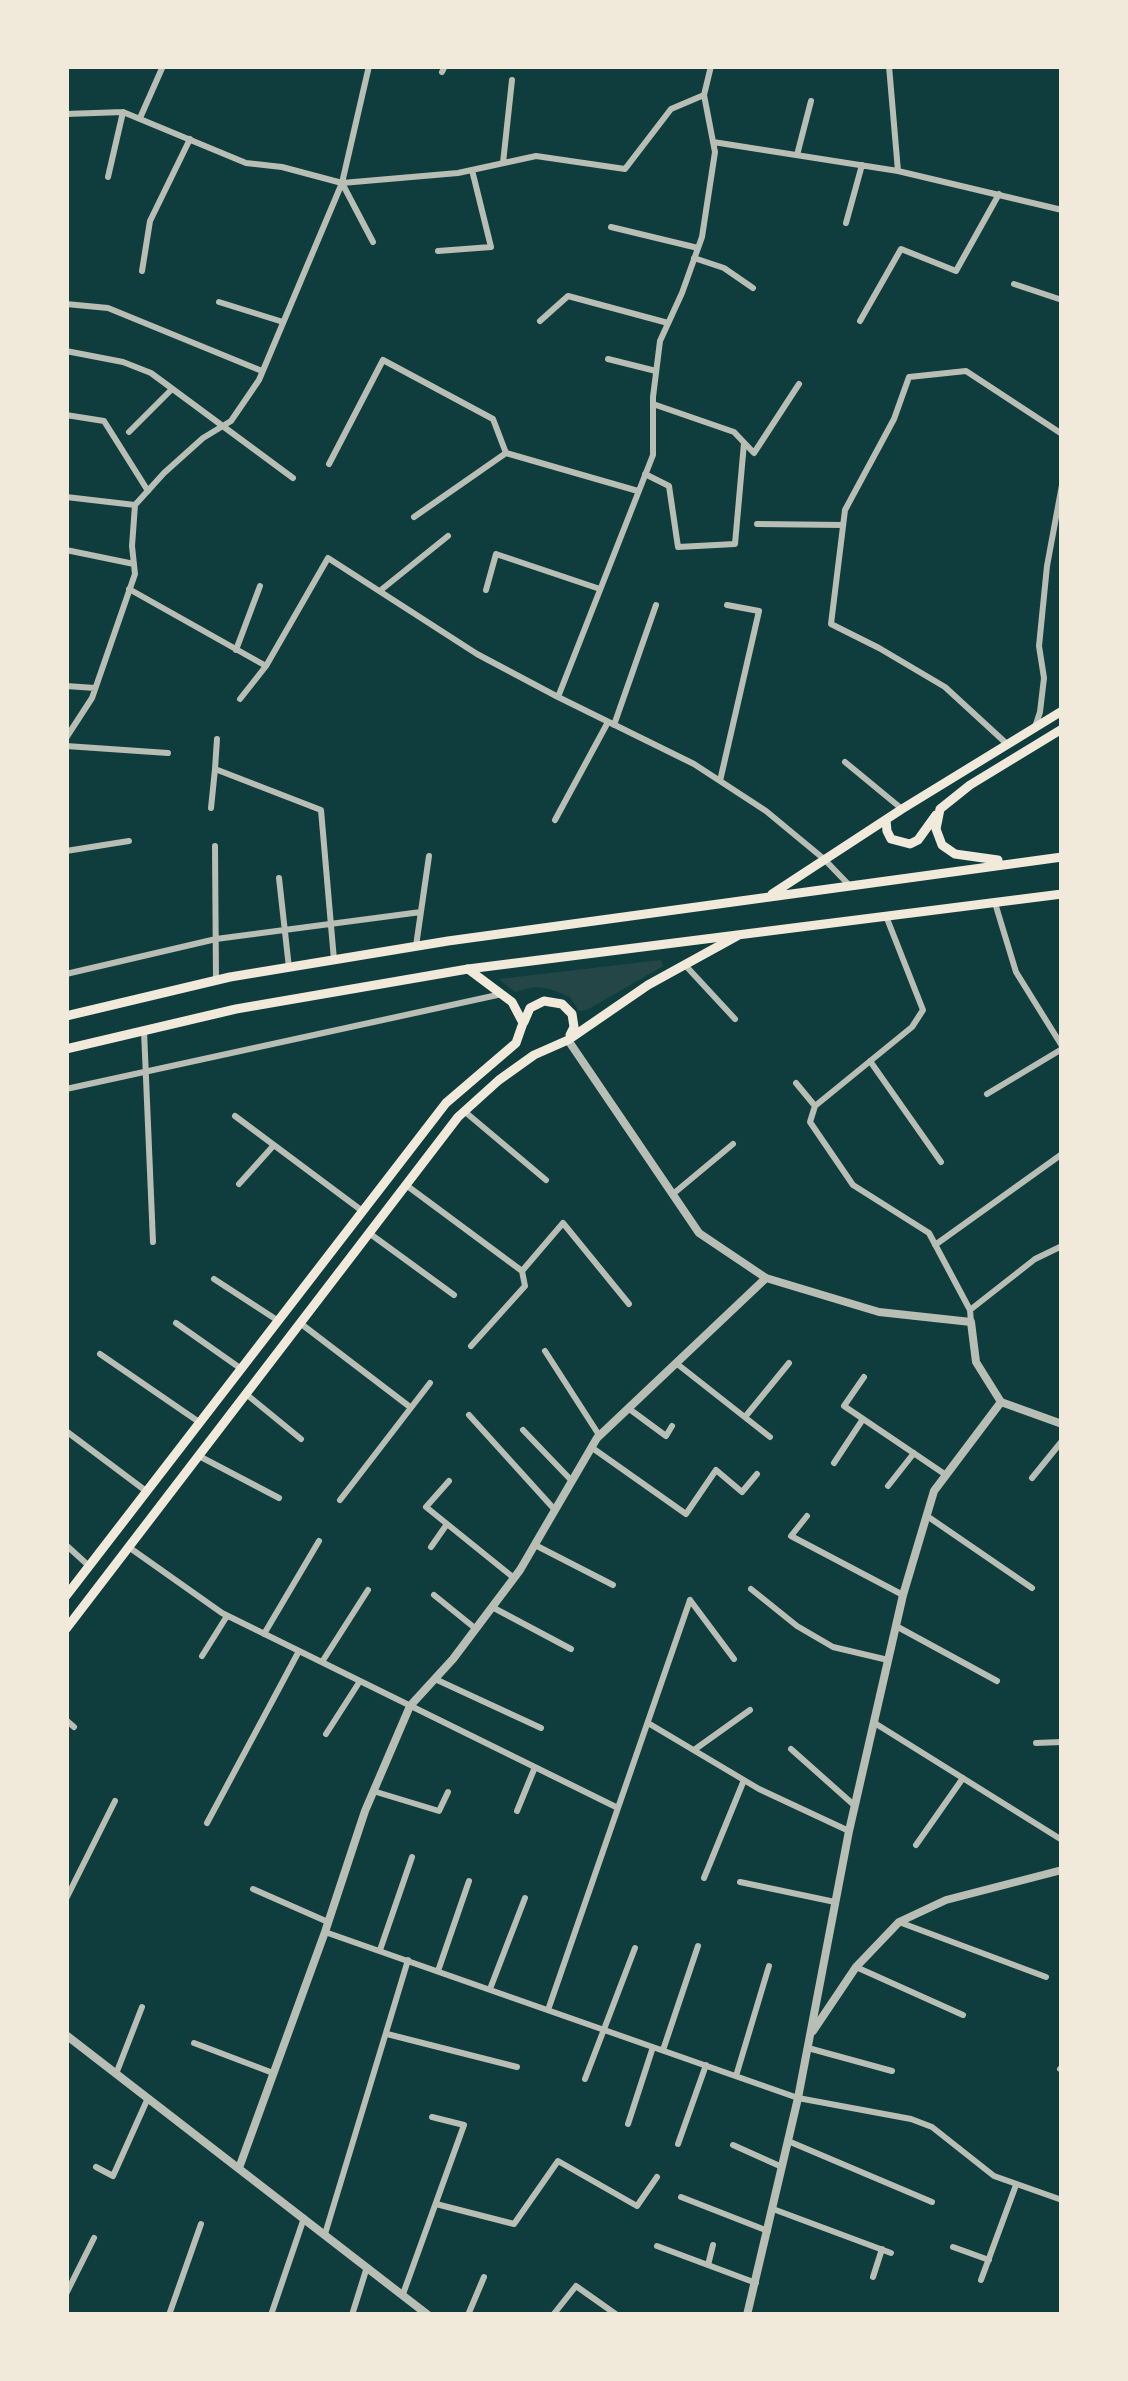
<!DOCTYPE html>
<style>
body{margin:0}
#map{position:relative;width:1128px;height:2381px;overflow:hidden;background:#0f3d3e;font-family:"Roboto Serif",serif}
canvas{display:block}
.frame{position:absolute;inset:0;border:69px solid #f1e9da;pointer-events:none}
</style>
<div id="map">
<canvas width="1128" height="2381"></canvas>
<div class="frame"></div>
</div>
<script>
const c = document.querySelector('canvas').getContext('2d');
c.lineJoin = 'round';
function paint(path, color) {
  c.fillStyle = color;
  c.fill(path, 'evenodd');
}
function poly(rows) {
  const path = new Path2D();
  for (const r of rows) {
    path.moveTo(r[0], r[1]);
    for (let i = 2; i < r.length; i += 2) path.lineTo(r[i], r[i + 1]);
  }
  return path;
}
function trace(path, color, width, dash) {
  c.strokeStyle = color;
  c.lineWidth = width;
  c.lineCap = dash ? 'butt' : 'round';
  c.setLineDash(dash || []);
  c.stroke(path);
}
const green = poly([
 [661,960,663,966,587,1010,579,1011,570,997,550,989,534,987,515,992,499,979]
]);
const minor = poly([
 [889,66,898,171],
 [442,72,445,66],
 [66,114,123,112,246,163,282,167,342,183,458,173,536,156,625,169,671,109,704,95],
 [140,118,163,66],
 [713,142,898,171,1062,210],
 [797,155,811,101],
 [503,163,512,80],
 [108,177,123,112],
 [342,183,373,242],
 [846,223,862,165],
 [611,227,698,248],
 [438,251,491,247,472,170],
 [694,258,724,268,753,288],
 [142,271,150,221,190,139],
 [1014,284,1062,300],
 [219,302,283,322],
 [66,304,108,308,262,371],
 [540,321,568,296,668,323],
 [860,321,901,249,956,271,999,194],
 [66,351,123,362,151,373,293,478],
 [608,359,656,371],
 [653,404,734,432,754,453,799,384],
 [66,415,104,421,148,491],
 [129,432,172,389],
 [329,464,383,360,493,419,506,453,638,491],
 [645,474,669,486,678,547,735,544,744,443],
 [66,497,135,505],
 [414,517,506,453],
 [757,524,843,525],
 [66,550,134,564],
 [129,589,266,666,328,558,477,654,558,697,694,764,766,811,824,859,850,886],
 [381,590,448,536],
 [486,590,496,554,600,589],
 [236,650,260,586],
 [66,686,95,688],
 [558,697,653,455,653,397,660,341,682,293,702,237,715,152,704,95,711,66],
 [240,699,266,666],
 [614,725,656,605],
 [1035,727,1040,712,1044,678,1039,646,1047,566,1062,485],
 [66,738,92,698,135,574,132,546,135,505,164,473,203,438,231,421,259,380,342,183,369,66],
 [217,739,215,769,321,810,334,960],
 [1007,744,945,687,879,648,831,624,845,510,894,419,909,377,966,371,1062,434],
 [66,746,168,753],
 [845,762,902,809],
 [720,781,759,611,727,605],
 [211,808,215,769],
 [555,820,608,722],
 [215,846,216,981],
 [66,851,129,841],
 [279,878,289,968],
 [995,903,1016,972,1062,1046],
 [886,916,923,1010,912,1027,815,1106,810,1122,853,1185,929,1233,970,1310,971,1322],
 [416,946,429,856],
 [685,965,735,1019],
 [66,974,216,939,421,912],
 [144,1031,153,1242],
 [870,1061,941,1162],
 [796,1083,815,1106],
 [66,1089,502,994],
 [987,1094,1062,1049],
 [464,1111,546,1180],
 [235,1116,361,1210],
 [239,1184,274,1145],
 [406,1185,522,1271,563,1223,629,1304],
 [673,1194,733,1144],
 [369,1233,454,1295],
 [935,1245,1062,1154],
 [214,1279,277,1320],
 [970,1310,1035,1259,1062,1246],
 [176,1323,240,1368],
 [300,1323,410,1407],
 [471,1346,525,1286,522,1271],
 [545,1351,599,1435],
 [100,1354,199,1422],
 [676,1363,770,1437],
 [864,1377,844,1406,946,1475],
 [246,1394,301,1439],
 [628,1408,666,1436,672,1426],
 [469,1415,555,1510],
 [745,1417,789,1363],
 [523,1430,572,1481],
 [66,1431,146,1491],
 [591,1447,686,1514,716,1470,742,1492,757,1474],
 [199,1456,279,1498],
 [834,1463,863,1419],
 [1032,1478,1062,1441],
 [449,1481,426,1507,514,1578],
 [888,1486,914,1453],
 [340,1500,430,1383],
 [807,1516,791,1536,903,1595],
 [927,1516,1032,1588],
 [66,1545,89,1566],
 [535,1545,613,1585],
 [431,1547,447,1524],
 [130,1548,222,1613,618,1808],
 [751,1589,797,1626,833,1647,888,1660],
 [434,1595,476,1629],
 [690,1600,734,1659],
 [492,1607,571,1649],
 [896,1626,997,1681],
 [264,1634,319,1541],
 [202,1656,227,1616],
 [322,1662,368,1590],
 [435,1679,541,1728],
 [66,1720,74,1727],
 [873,1722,1062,1840],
 [648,1723,759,1789,849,1831],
 [326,1734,360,1681],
 [1036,1743,1062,1742],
 [791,1749,855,1806],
 [694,1750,750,1710],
 [373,1791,439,1811,448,1792],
 [517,1811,535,1767],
 [207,1823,299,1651],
 [916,1845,963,1778],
 [704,1878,744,1780],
 [740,1882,835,1902],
 [253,1889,328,1922],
 [66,1899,115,1801],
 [899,1922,1046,1977],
 [325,1932,798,2098,911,2119,932,2127,994,2176,1062,2200],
 [380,1950,412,1857],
 [856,1967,963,2015],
 [438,1971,469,1881],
 [490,1989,525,1898],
 [548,2010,690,1600],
 [387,2034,517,2067],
 [194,2043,273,2073],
 [808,2048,892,2071],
 [663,2050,698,1946],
 [1060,2069,1062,2067],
 [116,2074,142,2007],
 [736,2076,769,1966],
 [585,2079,635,1948],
 [628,2124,653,2047],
 [788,2141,932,2202],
 [678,2144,706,2065],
 [733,2145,782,2167],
 [96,2167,113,2176,148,2098],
 [681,2197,768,2231],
 [436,2204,514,2224,558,2161,637,2206,657,2177],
 [773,2209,891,2253],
 [325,2234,408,1960],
 [657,2246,756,2283],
 [953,2247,989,2260],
 [708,2265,713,2245],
 [873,2277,882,2249],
 [981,2280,1016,2185],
 [66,2294,94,2238],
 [403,2294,464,2125,432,2117],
 [169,2315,201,2224],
 [271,2315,304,2218],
 [352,2315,367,2267],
 [468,2315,484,2277],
 [553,2315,576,2286,617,2315]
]);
const tertiary = poly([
 [568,1040,699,1233,766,1278,879,1312,971,1322,976,1362,1001,1402,1062,1424],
 [813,2031,856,1967,899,1922,946,1900,1062,1870],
 [66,2035,428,2315],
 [239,2168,325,1932,365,1811,410,1706,453,1659,520,1570,597,1438,766,1278],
 [747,2315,798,2098,849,1831,903,1595,934,1491,1001,1402]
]);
const primary = poly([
 [524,1022,530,1008,544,1001,562,1004,572,1014,574,1027,570,1035],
 [66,1596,446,1103,516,1043,523,1023,512,1002,468,969],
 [66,1629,458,1117,499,1080,534,1055,568,1040,648,985,737,936]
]);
const trunk = poly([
 [886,820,887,831,891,839,910,844,918,840,936,815],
 [998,860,955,854,942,845,936,829,940,809,970,785,1062,729],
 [772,894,902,809,1062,711],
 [66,1016,230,977,448,941,1062,857],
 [66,1049,236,1009,468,969,1062,894]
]);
paint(green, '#244646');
trace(minor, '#b8beb3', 6);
trace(tertiary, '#b8beb3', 8);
trace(primary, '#f1e9da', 9);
trace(trunk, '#f1e9da', 9);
</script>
